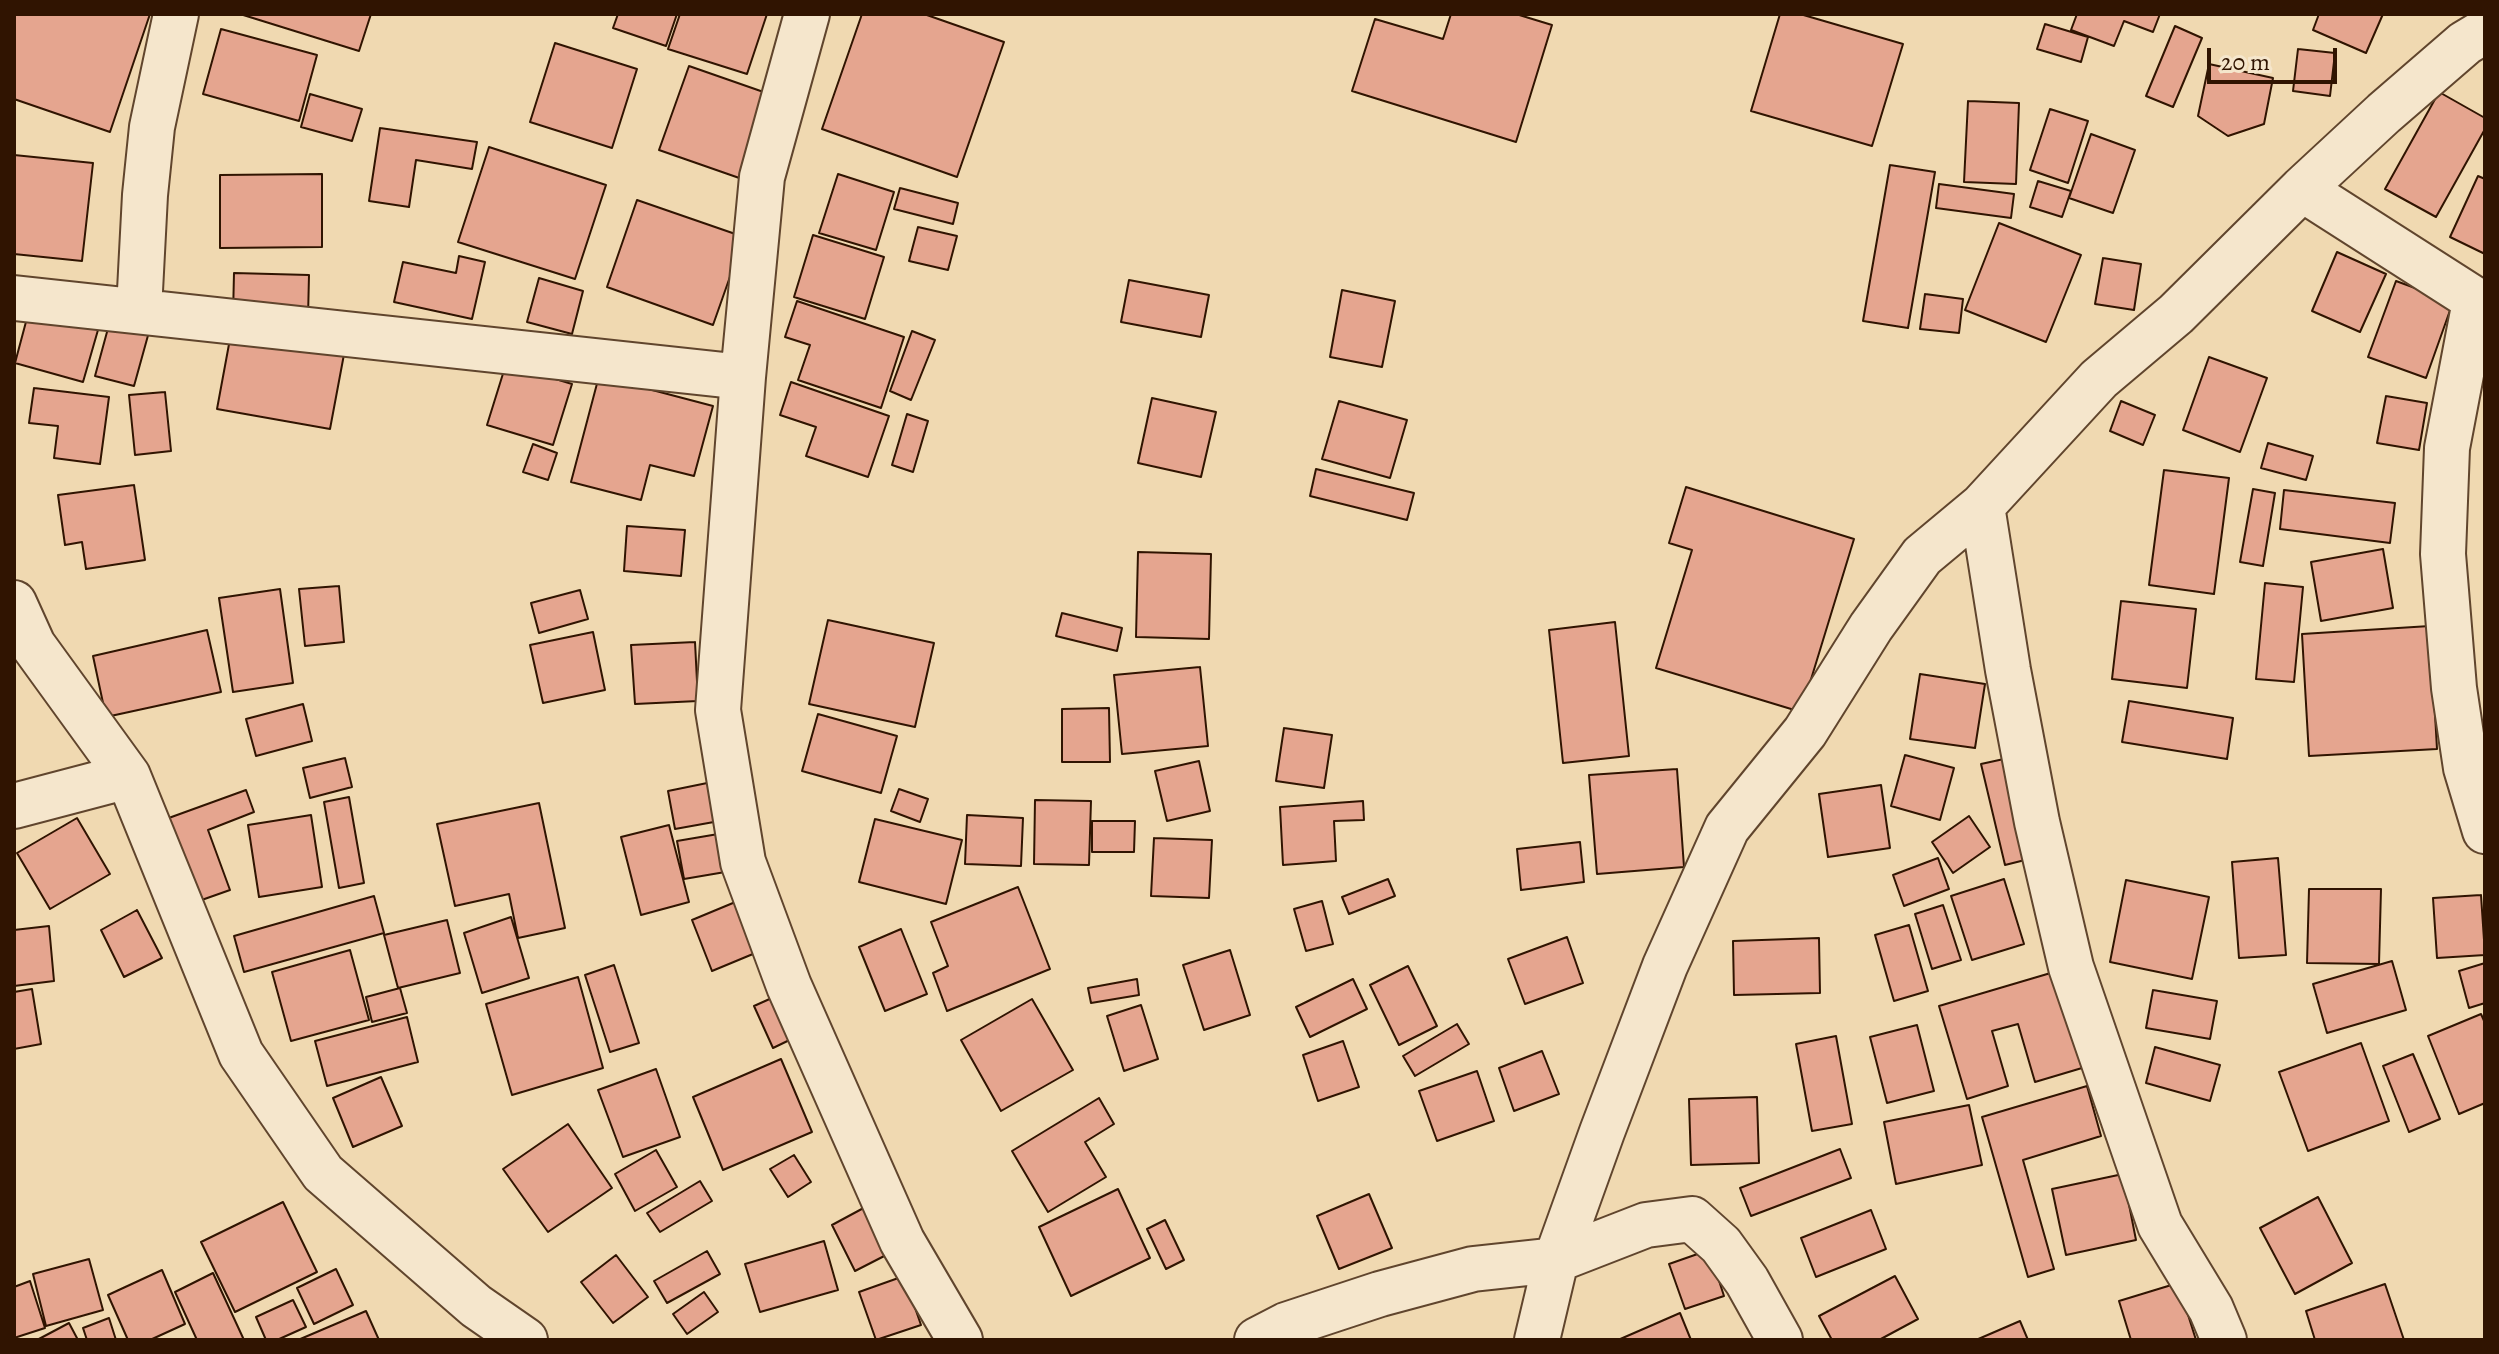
<!DOCTYPE html>
<style>
body{margin:0}
#map{position:relative;width:2499px;height:1354px;overflow:hidden;background:#f0d9b1;font-family:Alegreya,serif}
canvas{display:block}
.frame{position:absolute;inset:0;border:16px solid #301401;pointer-events:none}
.scale{position:absolute;left:2207px;top:48px;width:130px;height:36px;box-sizing:border-box;border:4px solid #301401;border-top:0;padding-left:10px;font-size:24px;line-height:28px;white-space:nowrap;color:#301401;-webkit-text-stroke:6px #f5e6cc;paint-order:stroke}
</style>
<div id="map">
<canvas width="2499" height="1354"></canvas>
<div class="frame"></div>
<div class="scale">20 m</div>
</div>
<script>
const c = document.querySelector('canvas').getContext('2d');
c.lineJoin = 'round';
function paint(path, color) {
  c.fillStyle = color;
  c.fill(path, 'evenodd');
}
function poly(rows) {
  const path = new Path2D();
  for (const r of rows) {
    path.moveTo(r[0], r[1]);
    for (let i = 2; i < r.length; i += 2) path.lineTo(r[i], r[i + 1]);
  }
  return path;
}
function trace(path, color, width, dash) {
  c.strokeStyle = color;
  c.lineWidth = width;
  c.lineCap = dash ? 'butt' : 'round';
  c.setLineDash(dash || []);
  c.stroke(path);
}
const building = poly([
 [14,14,150,14,110,132,14,99,14,14],
 [240,14,371,14,359,51,240,14],
 [618,14,677,14,666,46,613,28,618,14],
 [680,14,767,14,747,74,668,49,680,14],
 [862,14,924,14,1004,42,957,177,822,129,862,14],
 [1451,14,1516,14,1552,25,1516,142,1352,91,1375,19,1443,39,1451,14],
 [1780,14,1800,14,1903,44,1872,146,1751,111,1780,14],
 [2077,14,2160,14,2153,32,2124,21,2114,46,2071,30,2077,14],
 [2319,14,2383,14,2366,53,2313,30,2319,14],
 [2045,24,2088,37,2081,62,2037,49,2045,24],
 [2175,26,2202,38,2173,107,2146,96,2175,26],
 [221,29,317,55,299,121,203,94,221,29],
 [555,43,637,69,612,148,530,122,555,43],
 [2298,49,2335,53,2330,96,2293,91,2298,49],
 [2209,64,2273,78,2264,124,2228,136,2198,116,2209,64],
 [689,66,775,96,745,180,659,150,689,66],
 [2439,92,2485,118,2485,129,2436,217,2385,189,2439,92],
 [310,94,362,109,352,141,301,127,310,94],
 [1968,101,2019,103,2016,184,1964,182,1968,101],
 [2050,109,2088,121,2068,183,2030,170,2050,109],
 [380,128,477,142,472,169,416,160,409,207,369,201,380,128],
 [2091,134,2135,150,2113,213,2069,198,2091,134],
 [489,147,606,185,575,279,458,242,489,147],
 [14,155,93,163,82,261,14,254,14,155],
 [1890,165,1935,172,1908,328,1863,321,1890,165],
 [322,174,322,247,220,248,220,175,322,174],
 [838,174,894,192,876,250,819,233,838,174],
 [2478,176,2485,179,2485,254,2450,237,2478,176],
 [2038,181,2071,191,2062,217,2030,207,2038,181],
 [1939,184,2014,194,2011,218,1936,208,1939,184],
 [900,188,958,203,953,224,894,209,900,188],
 [637,200,744,237,713,325,607,287,637,200],
 [1999,223,2081,255,2046,342,1965,310,1999,223],
 [918,227,957,236,948,270,909,261,918,227],
 [813,235,884,257,865,319,794,297,813,235],
 [2337,252,2386,274,2360,332,2312,311,2337,252],
 [459,256,485,262,472,319,394,302,403,262,456,273,459,256],
 [2103,258,2141,264,2134,310,2095,304,2103,258],
 [234,273,309,275,308,318,233,316,234,273],
 [539,278,583,291,572,334,527,322,539,278],
 [1129,280,1209,295,1201,337,1121,322,1129,280],
 [2396,281,2453,302,2426,378,2368,357,2396,281],
 [1342,290,1395,301,1382,367,1330,357,1342,290],
 [1925,294,1963,299,1959,333,1920,329,1925,294],
 [797,301,904,337,881,408,798,380,810,345,785,337,797,301],
 [31,303,100,323,83,382,15,363,31,303],
 [113,310,152,321,134,386,95,376,113,310],
 [232,328,345,349,330,429,217,409,232,328],
 [912,331,935,340,911,400,890,391,912,331],
 [2209,357,2267,378,2240,452,2183,430,2209,357],
 [506,364,572,384,553,445,487,425,506,364],
 [599,376,713,406,694,476,650,465,641,500,571,482,599,376],
 [791,382,889,416,868,477,806,456,816,427,780,415,791,382],
 [34,388,109,397,100,464,54,458,58,426,29,423,34,388],
 [165,392,171,451,135,455,129,395,165,392],
 [2386,396,2427,403,2419,450,2377,443,2386,396],
 [1152,398,1216,412,1201,477,1138,463,1152,398],
 [1339,401,1407,420,1390,478,1322,459,1339,401],
 [2121,401,2155,415,2143,445,2110,431,2121,401],
 [907,414,928,421,913,472,892,465,907,414],
 [2268,443,2313,456,2306,480,2261,468,2268,443],
 [533,444,557,453,548,480,523,472,533,444],
 [1316,469,1414,493,1407,520,1310,496,1316,469],
 [2164,470,2229,478,2214,594,2149,585,2164,470],
 [134,485,145,560,86,569,82,542,65,545,58,495,134,485],
 [1686,487,1854,539,1801,712,1656,668,1692,550,1669,543,1686,487],
 [2253,489,2275,493,2263,566,2240,562,2253,489],
 [2284,490,2395,503,2390,543,2280,529,2284,490],
 [627,526,685,530,681,576,624,571,627,526],
 [2383,549,2393,608,2321,621,2311,562,2383,549],
 [1138,552,1211,554,1209,639,1136,637,1138,552],
 [2265,583,2303,587,2294,682,2256,679,2265,583],
 [339,586,344,642,305,646,299,589,339,586],
 [280,589,293,683,233,692,219,598,280,589],
 [580,590,588,619,539,633,531,603,580,590],
 [2121,601,2196,609,2187,688,2112,679,2121,601],
 [1062,613,1122,628,1117,651,1056,636,1062,613],
 [828,620,934,643,915,727,809,704,828,620],
 [1615,622,1629,756,1563,763,1549,630,1615,622],
 [2430,626,2437,749,2309,756,2302,634,2430,626],
 [207,630,221,692,106,717,93,656,207,630],
 [593,632,605,690,543,703,530,645,593,632],
 [695,642,698,701,635,704,631,645,695,642],
 [1200,667,1208,746,1122,754,1114,675,1200,667],
 [1920,674,1985,684,1975,748,1910,739,1920,674],
 [2129,701,2233,718,2227,759,2122,742,2129,701],
 [303,704,312,741,256,756,246,719,303,704],
 [1109,708,1110,762,1062,762,1062,709,1109,708],
 [818,714,897,736,881,793,802,771,818,714],
 [1284,728,1332,735,1324,788,1276,781,1284,728],
 [1905,755,1954,768,1940,820,1891,806,1905,755],
 [2013,757,2037,857,2005,865,1981,764,2013,757],
 [345,758,352,787,310,798,303,768,345,758],
 [1199,761,1210,811,1167,821,1155,771,1199,761],
 [1677,769,1684,867,1597,874,1589,775,1677,769],
 [717,781,725,820,675,829,668,791,717,781],
 [1881,785,1890,848,1828,857,1819,794,1881,785],
 [899,789,928,799,920,822,891,811,899,789],
 [246,790,254,812,208,830,230,890,196,902,166,819,246,790],
 [349,797,364,883,339,888,324,802,349,797],
 [1035,800,1091,801,1089,865,1034,864,1035,800],
 [1363,801,1364,820,1334,821,1336,861,1283,865,1280,807,1363,801],
 [539,803,565,928,518,938,509,894,455,906,437,824,539,803],
 [311,815,322,887,259,897,248,825,311,815],
 [967,815,1023,818,1021,866,965,864,967,815],
 [1969,816,1990,847,1953,873,1932,842,1969,816],
 [77,818,110,874,50,909,17,853,77,818],
 [875,819,962,840,946,904,859,882,875,819],
 [1092,821,1135,821,1134,852,1092,852,1092,821],
 [669,825,689,902,641,915,621,837,669,825],
 [730,832,737,870,684,879,677,841,730,832],
 [1154,838,1212,840,1209,898,1151,896,1154,838],
 [1580,842,1584,882,1521,890,1517,849,1580,842],
 [1938,858,1949,889,1904,906,1893,875,1938,858],
 [2278,858,2286,955,2239,958,2232,862,2278,858],
 [1388,879,1395,896,1349,914,1342,897,1388,879],
 [2004,879,2024,944,1972,960,1951,896,2004,879],
 [2126,880,2209,897,2192,979,2110,962,2126,880],
 [1018,887,1050,969,947,1011,933,973,948,966,931,922,1018,887],
 [2309,889,2381,889,2379,964,2307,963,2309,889],
 [2481,895,2485,955,2437,958,2433,898,2481,895],
 [374,896,384,933,244,972,234,936,374,896],
 [745,898,765,949,712,971,692,920,745,898],
 [1322,901,1333,944,1306,951,1294,909,1322,901],
 [1943,905,1961,960,1932,969,1915,914,1943,905],
 [137,910,162,958,124,977,101,930,137,910],
 [511,917,529,978,482,993,464,933,511,917],
 [447,920,460,973,398,988,384,935,447,920],
 [1909,925,1928,991,1894,1001,1875,935,1909,925],
 [49,926,54,981,14,986,14,930,49,926],
 [901,929,927,994,885,1011,859,947,901,929],
 [1567,937,1583,983,1525,1004,1508,959,1567,937],
 [1819,938,1820,993,1734,995,1733,941,1819,938],
 [350,950,369,1020,291,1041,272,972,350,950],
 [1230,950,1250,1015,1204,1030,1183,965,1230,950],
 [2392,961,2406,1010,2327,1033,2313,984,2392,961],
 [2485,963,2485,1003,2469,1008,2459,971,2485,963],
 [614,965,639,1043,610,1052,585,975,614,965],
 [1408,966,1437,1026,1399,1045,1370,985,1408,966],
 [2054,972,2082,1068,2035,1082,2018,1024,1992,1031,2008,1086,1967,1099,1939,1006,2054,972],
 [578,977,603,1068,512,1095,486,1004,578,977],
 [1137,979,1139,995,1091,1003,1088,988,1137,979],
 [1353,979,1367,1009,1310,1037,1296,1007,1353,979],
 [400,988,407,1013,372,1022,366,997,400,988],
 [32,989,41,1044,14,1049,14,992,32,989],
 [2153,990,2217,1001,2210,1039,2146,1028,2153,990],
 [783,993,802,1034,773,1048,754,1006,783,993],
 [1032,999,1073,1070,1001,1111,961,1040,1032,999],
 [1141,1005,1158,1059,1124,1071,1107,1016,1141,1005],
 [2481,1014,2485,1023,2485,1103,2459,1114,2428,1036,2481,1014],
 [407,1017,418,1062,327,1086,315,1041,407,1017],
 [1457,1024,1469,1044,1415,1076,1403,1056,1457,1024],
 [1917,1025,1934,1091,1887,1103,1870,1037,1917,1025],
 [1836,1036,1852,1124,1812,1131,1796,1044,1836,1036],
 [1343,1041,1359,1087,1318,1101,1303,1055,1343,1041],
 [2361,1043,2389,1121,2308,1151,2279,1072,2361,1043],
 [2155,1047,2220,1065,2210,1101,2146,1083,2155,1047],
 [1542,1051,1559,1094,1514,1111,1499,1068,1542,1051],
 [2413,1054,2440,1119,2409,1132,2383,1066,2413,1054],
 [781,1059,812,1132,723,1170,693,1097,781,1059],
 [656,1069,680,1137,623,1157,598,1090,656,1069],
 [1477,1071,1494,1121,1437,1141,1419,1091,1477,1071],
 [381,1077,402,1126,353,1147,333,1098,381,1077],
 [2087,1086,2101,1136,2023,1160,2054,1269,2028,1277,1982,1117,2087,1086],
 [1757,1097,1759,1163,1691,1165,1689,1099,1757,1097],
 [1099,1098,1114,1124,1085,1142,1106,1177,1048,1212,1012,1151,1099,1098],
 [1969,1105,1982,1165,1896,1184,1884,1122,1969,1105],
 [568,1124,612,1188,548,1232,503,1169,568,1124],
 [1840,1149,1851,1178,1751,1216,1740,1188,1840,1149],
 [656,1150,677,1187,635,1211,615,1174,656,1150],
 [794,1155,811,1182,788,1197,770,1169,794,1155],
 [2123,1174,2136,1240,2066,1255,2052,1189,2123,1174],
 [700,1181,712,1201,660,1232,647,1213,700,1181],
 [1118,1189,1150,1258,1071,1296,1039,1227,1118,1189],
 [1369,1194,1392,1248,1339,1269,1317,1216,1369,1194],
 [2318,1197,2352,1263,2295,1294,2260,1228,2318,1197],
 [283,1202,317,1272,235,1312,201,1242,283,1202],
 [871,1204,894,1251,855,1271,832,1225,871,1204],
 [1871,1210,1886,1249,1816,1277,1801,1238,1871,1210],
 [1165,1220,1184,1260,1166,1269,1147,1229,1165,1220],
 [824,1241,838,1290,760,1312,745,1264,824,1241],
 [1709,1250,1724,1296,1685,1309,1669,1264,1709,1250],
 [707,1251,720,1274,667,1303,654,1281,707,1251],
 [616,1255,648,1297,613,1323,581,1282,616,1255],
 [89,1259,103,1310,46,1326,33,1274,89,1259],
 [336,1269,353,1305,314,1324,297,1288,336,1269],
 [162,1270,185,1324,150,1340,128,1340,108,1295,162,1270],
 [213,1273,244,1340,197,1340,175,1292,213,1273],
 [904,1276,921,1325,876,1340,859,1292,904,1276],
 [1895,1276,1918,1319,1879,1340,1832,1340,1819,1316,1895,1276],
 [30,1281,45,1328,14,1338,14,1287,30,1281],
 [2178,1283,2196,1340,2131,1340,2119,1301,2178,1283],
 [2385,1284,2404,1340,2315,1340,2306,1311,2385,1284],
 [704,1292,718,1312,687,1334,673,1314,704,1292],
 [293,1300,306,1327,277,1340,266,1340,256,1317,293,1300],
 [366,1311,379,1340,298,1340,366,1311],
 [1680,1313,1691,1340,1618,1340,1680,1313],
 [109,1318,116,1340,87,1340,83,1328,109,1318],
 [2020,1321,2028,1340,1976,1340,2020,1321],
 [69,1323,78,1340,37,1340,69,1323]
]);
const minor = poly([
 [807,14,762,177,743,377,718,710,743,862,789,986,902,1241,960,1340],
 [2302,189,2485,306],
 [14,298,743,377],
 [2475,301,2447,448,2443,554,2454,688,2466,768,2485,831],
 [139,310,145,195,152,127,176,14],
 [1982,506,2008,670,2037,822,2071,967,2160,1225,2211,1309,2224,1340],
 [14,603,33,645,128,776,241,1054,323,1173,476,1306,525,1340],
 [14,806,128,776],
 [1257,1340,1286,1325,1380,1294,1473,1269,1556,1260,1646,1225,1692,1219,1721,1245,1747,1281,1780,1340],
 [1537,1340,1556,1260,1602,1132,1665,966,1727,828,1805,732,1871,627,1922,556,1982,506,2099,379,2176,314,2302,189,2384,113,2465,43,2485,31]
]);
paint(building, '#e5a58f');
trace(building, '#301401', 2);
trace(minor, '#60452d', 48);
trace(minor, '#f5e6cc', 44);
</script>
